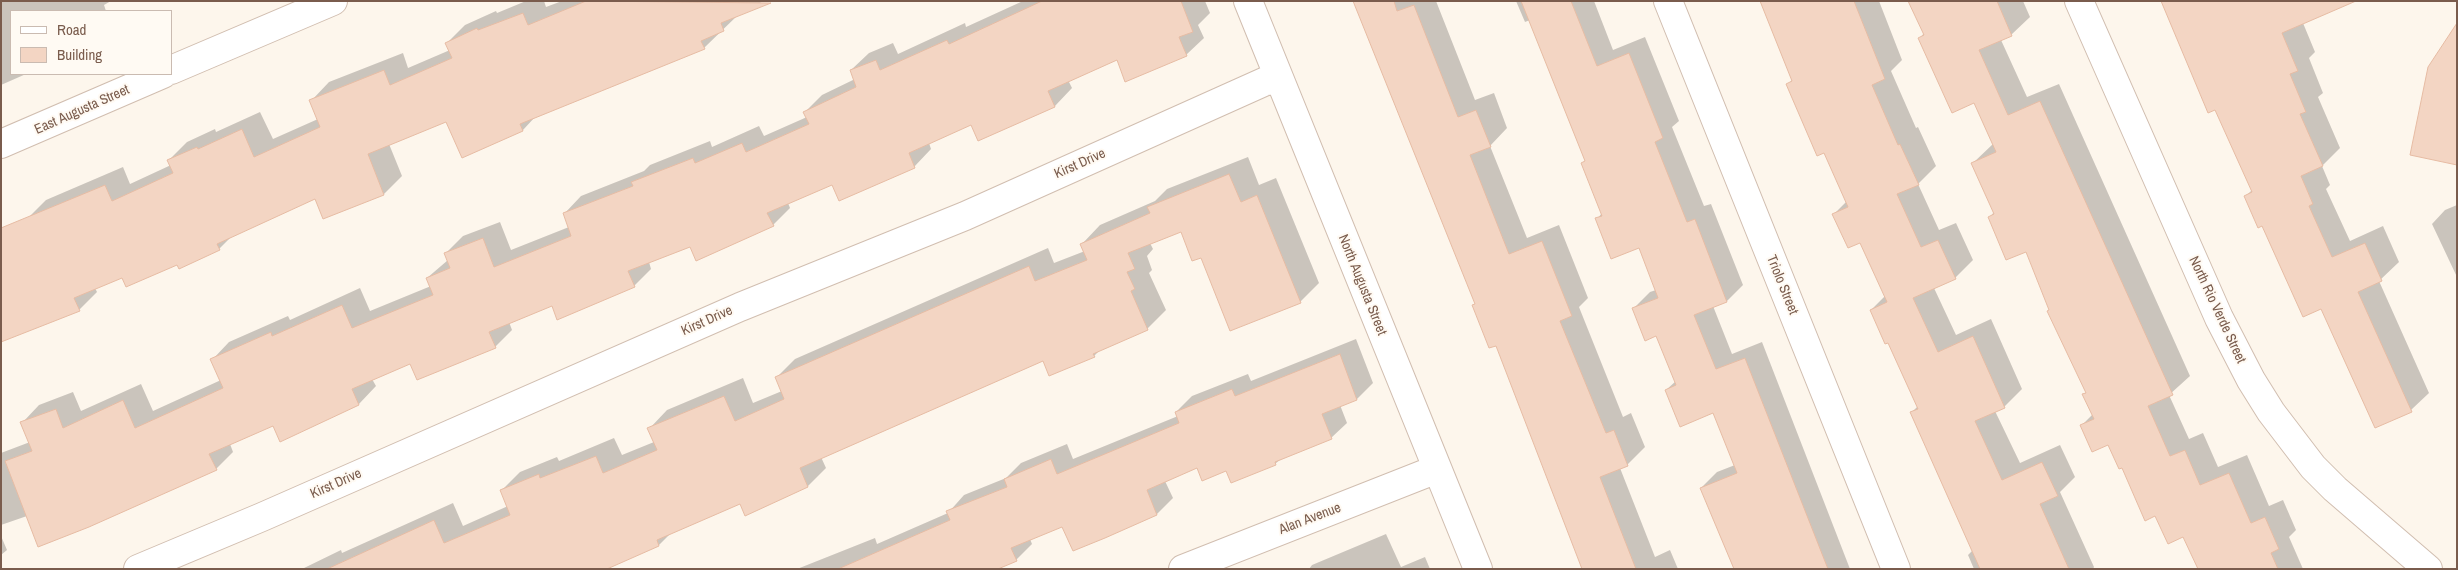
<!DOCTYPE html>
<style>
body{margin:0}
#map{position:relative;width:2458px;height:570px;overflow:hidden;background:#fdf6ec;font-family:"Archivo Narrow",sans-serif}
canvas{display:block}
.frame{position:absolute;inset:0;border:2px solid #7a5c4d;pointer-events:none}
.legend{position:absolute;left:10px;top:10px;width:162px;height:65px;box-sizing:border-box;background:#fffaf3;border:1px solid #cabbb1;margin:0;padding:6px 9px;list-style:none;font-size:15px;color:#7a5c4d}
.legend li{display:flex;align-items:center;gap:10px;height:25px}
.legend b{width:25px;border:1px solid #cabbb1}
</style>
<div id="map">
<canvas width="2458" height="570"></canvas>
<div class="frame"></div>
<ul class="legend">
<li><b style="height:6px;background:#fff"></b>Road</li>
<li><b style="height:14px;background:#f3d5c3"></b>Building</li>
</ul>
</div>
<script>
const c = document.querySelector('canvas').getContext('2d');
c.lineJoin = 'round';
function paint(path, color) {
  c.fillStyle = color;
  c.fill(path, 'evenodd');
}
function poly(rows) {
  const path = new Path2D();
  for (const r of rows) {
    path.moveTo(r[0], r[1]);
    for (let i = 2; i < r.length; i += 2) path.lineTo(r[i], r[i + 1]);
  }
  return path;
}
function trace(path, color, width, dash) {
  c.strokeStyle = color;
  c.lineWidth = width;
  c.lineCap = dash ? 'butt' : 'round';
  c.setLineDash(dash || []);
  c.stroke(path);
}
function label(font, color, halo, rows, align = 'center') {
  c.font = font + ' "Archivo Narrow",sans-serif';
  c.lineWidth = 4;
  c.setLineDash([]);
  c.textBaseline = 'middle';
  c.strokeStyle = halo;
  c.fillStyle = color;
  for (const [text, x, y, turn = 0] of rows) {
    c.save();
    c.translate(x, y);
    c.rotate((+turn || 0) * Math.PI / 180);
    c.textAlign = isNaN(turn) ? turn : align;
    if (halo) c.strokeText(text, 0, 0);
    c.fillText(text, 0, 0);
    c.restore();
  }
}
const shadow = poly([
 [1,1,111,1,104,5,106,11,11,11,11,74,26,74,1,85],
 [526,1,544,1,546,7,562,1,762,1,756,7,739,14,704,48,536,116,523,130,463,156,447,120,389,144,402,176,384,194,316,197,233,235,219,249,178,263,123,276,95,288,97,292,79,310,27,219,46,200,123,167,130,184,171,165,169,160,187,142,215,129,216,132,260,112,273,139,318,119,311,101,329,82,403,53,408,68,450,50,447,43,465,25,496,11,497,13],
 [1023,1,1205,1,1210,13,1198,25,1204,38,1186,55,1117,58,1068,80,1072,88,1055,106,979,139,971,124,929,143,931,149,914,167,833,184,788,203,790,208,773,225,690,245,649,262,651,269,634,286,552,305,509,322,512,330,495,347,411,362,372,379,376,386,359,404,281,440,273,424,230,444,233,452,216,469,27,516,1,525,1,453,30,442,22,423,39,405,73,392,81,411,141,384,153,411,221,380,212,360,229,342,288,316,290,320,360,288,370,311,431,286,427,278,448,260,445,254,463,236,500,222,511,250,569,227,564,214,581,196,644,171,650,165,710,141,712,147,759,126,764,136,807,117,805,112,822,95,855,79,851,70,869,53,893,43,898,54,965,23,966,27],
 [1355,1,1436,1,1475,100,1494,93,1507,128,1490,146,1527,238,1559,225,1588,298,1579,307,1623,417,1631,413,1645,447,1628,464,1620,468,1655,557,1670,550,1678,569,1584,569,1497,344,1476,303],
 [1516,1,1594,1,1613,50,1645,37,1679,121,1672,127,1704,206,1711,204,1743,285,1727,301,1713,306,1732,354,1762,342,1850,569,1734,569,1701,488,1717,472,1735,465,1714,412,1666,390,1676,381,1657,335,1633,309,1650,292,1656,290,1640,247,1597,219,1602,213,1582,164,1586,160,1530,20,1525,22],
 [1763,1,1879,1,1902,60,1891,71,1916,128,1918,127,1936,166,1918,184,1939,230,1956,223,1973,260,1955,278,1934,288,1956,335,1991,319,2022,389,2004,407,1995,411,2020,463,2060,445,2075,477,2060,492,2094,567,2093,569,1974,569,1968,555,1973,550,1912,412,1918,406,1889,341,1871,310,1885,296,1861,241,1834,214,1847,201,1824,151,1788,84,1793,79],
 [1910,1,2023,1,2030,17,2011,35,2001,40,2027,97,2059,84,2190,376,2169,395,2189,439,2203,433,2218,467,2247,455,2269,506,2283,500,2296,530,2289,537,2303,569,2199,569,2184,536,2156,515,2108,443,2082,425,2093,414,2084,394,2087,392,2027,250,1990,217,1994,212,1973,163,1994,143,1975,102,1920,38,1924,33],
 [2162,1,2303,23,2315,52,2309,58,2323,93,2318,97,2340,148,2322,166,2330,185,2326,189,2350,241,2383,226,2399,262,2379,281,2429,393,2411,410,2376,426,2321,307,2262,224,2246,196,2252,190,2216,109],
 [1248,157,1259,185,1276,178,1319,283,1300,302,1201,256,1181,230,1150,243,1153,249,1147,256,1152,270,1149,273,1166,310,1147,329,1101,349,1094,356,1044,359,821,457,826,468,808,486,741,502,671,533,659,545,593,569,302,569,341,550,342,553,453,503,463,526,508,506,501,491,520,472,557,457,559,461,614,438,622,455,654,442,649,429,667,410,743,378,753,403,782,391,776,378,795,359,1048,248,1054,263,1085,251,1082,244,1100,225,1155,201,1167,189],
 [2457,205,2457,277,2432,224,2445,210],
 [1356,339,1373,383,1357,399,1340,405,1347,423,1331,438,1282,458,1275,464,1227,469,1198,467,1165,481,1173,498,1157,514,1073,550,1063,525,1030,539,1032,544,1016,560,1000,567,1001,569,797,569,875,538,877,544,948,513,964,495,1006,478,1021,463,1067,444,1073,459,1178,416,1176,412,1192,396,1248,374,1251,381],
 [1386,534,1401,567,1425,557,1430,569,1309,569,1312,565],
 [1,536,7,550,1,555]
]);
const building = poly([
 [586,1,771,3,721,23,724,31,701,41,705,49,520,124,523,131,462,158,446,122,368,154,384,195,323,219,315,199,217,244,220,250,179,269,177,265,126,287,122,278,74,298,80,311,1,342,1,228,105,185,112,201,173,173,167,160,197,147,198,149,242,129,254,157,320,127,309,100,384,70,390,85,452,58,445,43,477,28,478,30,523,13,528,25,586,1],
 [1042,1,1181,1,1193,32,1179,37,1187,56,1125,82,1117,60,1048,91,1055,107,978,141,971,125,909,153,915,168,839,201,832,185,767,213,774,226,696,261,690,247,628,271,635,287,557,320,552,306,489,332,496,348,417,380,410,364,352,389,359,405,280,442,273,426,209,454,217,470,89,527,38,547,5,461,32,451,20,422,56,409,63,428,123,400,135,428,223,388,210,359,271,332,272,336,342,305,352,328,433,295,426,278,450,268,444,253,483,238,494,267,571,236,563,213,633,186,631,182,693,158,695,163,742,143,746,152,809,124,803,112,856,87,850,70,876,60,880,70,947,40,949,44,1042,1],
 [1353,1,1394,1,1397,11,1414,5,1458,117,1476,110,1491,147,1470,155,1509,254,1542,241,1572,316,1560,321,1606,433,1614,430,1628,466,1600,477,1636,569,1582,569,1496,346,1489,348,1472,305,1475,304,1353,1],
 [1521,1,1571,1,1597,66,1629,53,1663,138,1655,142,1687,222,1695,219,1727,302,1694,315,1716,369,1745,358,1828,569,1734,569,1700,488,1737,473,1713,413,1680,427,1665,390,1676,385,1656,336,1645,341,1632,308,1658,298,1639,248,1611,259,1595,218,1602,216,1581,163,1585,161,1521,1],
 [1760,1,1854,1,1885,79,1872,85,1898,145,1900,144,1919,185,1897,194,1921,247,1938,240,1956,279,1913,298,1938,352,1973,336,2005,408,1975,421,2002,480,2042,462,2058,496,2040,504,2069,569,1980,569,1910,412,1918,409,1888,343,1885,344,1870,310,1887,302,1860,243,1848,248,1832,214,1848,207,1824,153,1817,156,1786,84,1792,81,1760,1],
 [1908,1,1997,1,2012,36,1979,50,2008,115,2040,101,2173,395,2148,406,2170,456,2185,450,2200,485,2229,473,2251,523,2265,517,2279,549,2271,553,2278,569,2198,569,2183,537,2168,544,2155,516,2145,521,2122,468,2119,469,2108,445,2092,452,2080,425,2094,419,2082,394,2086,393,2047,311,2049,310,2026,252,2006,260,1988,217,1994,214,1971,163,1996,152,1974,103,1952,113,1918,38,1924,35,1908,1],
 [2161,1,2356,1,2282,33,2298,71,2290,74,2306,112,2300,114,2323,166,2301,176,2313,204,2309,206,2332,257,2365,243,2382,281,2358,292,2412,412,2375,428,2321,309,2303,317,2262,226,2258,228,2244,196,2252,192,2215,110,2208,113,2161,1],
 [2457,23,2457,165,2410,155,2428,67,2457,23],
 [1229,174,1241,202,1257,195,1301,303,1230,331,1201,258,1192,261,1181,232,1128,253,1135,269,1127,272,1135,289,1131,291,1148,330,1093,354,1095,357,1049,376,1043,361,800,468,808,487,745,516,740,504,657,540,659,546,607,569,327,569,434,520,444,543,510,515,500,490,539,474,540,478,596,456,603,473,657,450,647,428,724,396,735,421,784,399,775,377,1029,266,1035,281,1087,260,1080,244,1150,213,1147,207,1229,174],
 [1340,354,1357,400,1322,414,1332,439,1275,462,1276,465,1231,483,1226,471,1202,481,1197,468,1147,490,1157,515,1105,538,1073,551,1062,527,1011,548,1017,561,998,569,838,569,950,520,946,511,1007,487,1004,479,1051,459,1057,474,1179,423,1175,412,1232,389,1235,396,1340,354]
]);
const street = poly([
 [1248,1,1478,569],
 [1668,1,1896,569],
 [2079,1,2219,318,2251,380,2271,412,2313,467,2335,489,2428,569],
 [171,70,333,1],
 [1,144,163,74],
 [138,569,262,517,740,307,965,216,1266,81,1279,80],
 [1183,569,1437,469]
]);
const streetNames = [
 ["East Augusta Street",82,110,-24],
 ["Kirst Drive",1080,164,-24],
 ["North Augusta Street",1362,285,68],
 ["Triolo Street",1782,285,68],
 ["North Rio Verde Street",2217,310,65],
 ["Kirst Drive",707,321,-24],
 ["Kirst Drive",336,484,-24],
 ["Alan Avenue",1310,519,-21]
];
paint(shadow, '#0003');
paint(building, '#f3d5c3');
trace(building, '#e6bba3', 1);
trace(street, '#d1beb0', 30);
trace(street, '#fff', 28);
label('14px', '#7a5c4d', '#fffaf3', streetNames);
</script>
